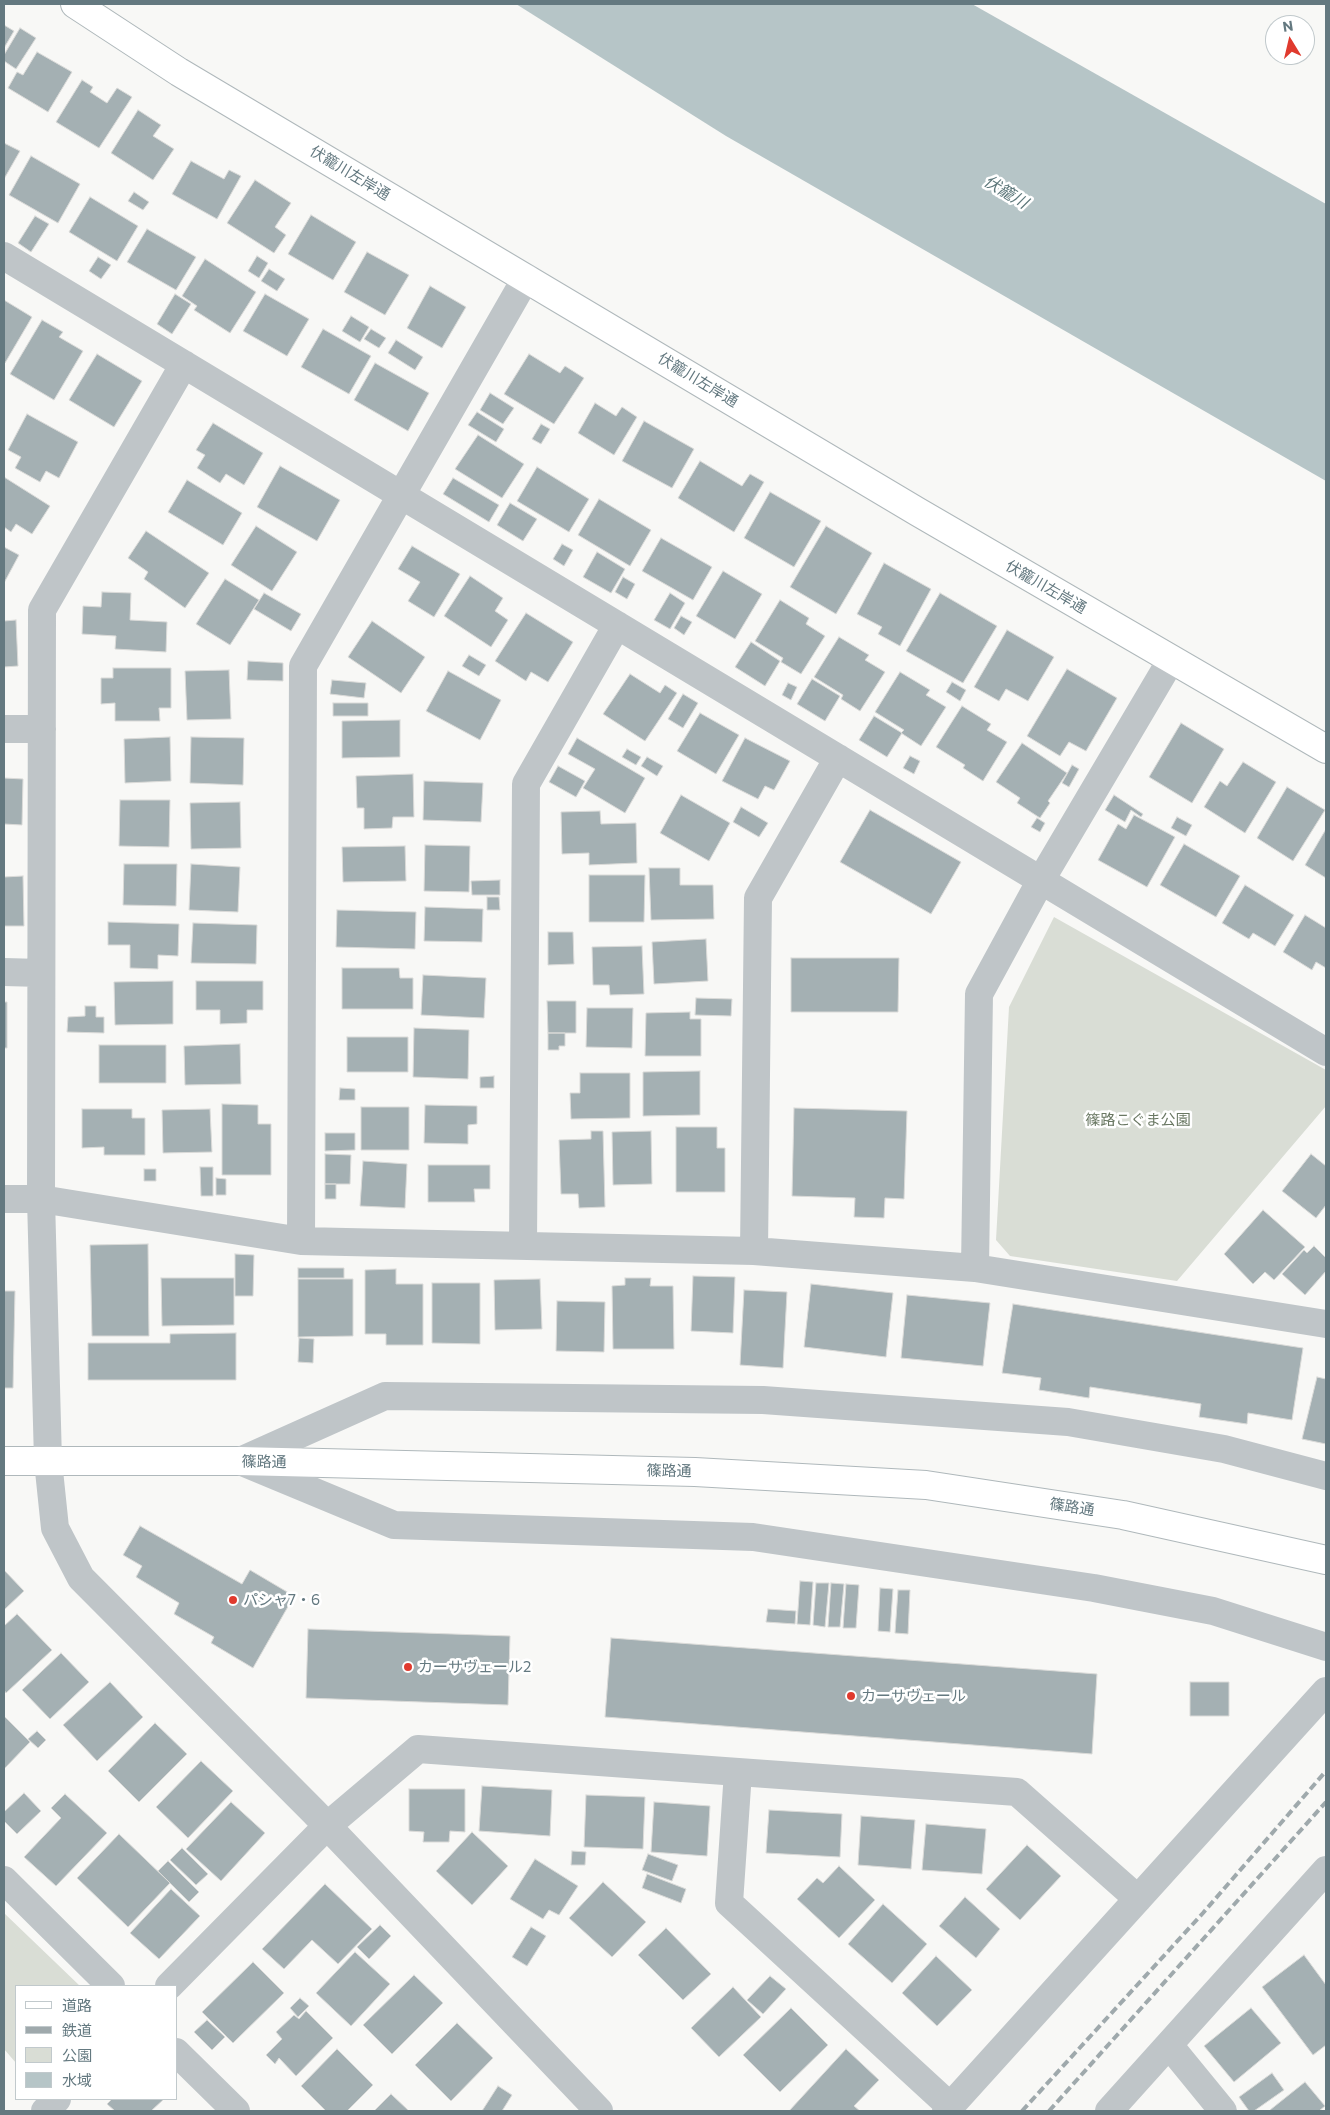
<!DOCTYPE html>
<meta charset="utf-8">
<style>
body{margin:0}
#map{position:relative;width:1330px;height:2115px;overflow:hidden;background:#f8f8f6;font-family:Commissioner,"Noto Sans JP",sans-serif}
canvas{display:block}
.frame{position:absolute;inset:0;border:5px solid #647980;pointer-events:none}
.legend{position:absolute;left:15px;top:1985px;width:162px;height:115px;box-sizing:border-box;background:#fff;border:1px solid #c1c9cc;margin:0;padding:6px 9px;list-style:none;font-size:15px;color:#647980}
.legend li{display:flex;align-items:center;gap:10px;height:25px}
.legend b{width:25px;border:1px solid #c1c9cc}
.north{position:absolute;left:1265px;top:15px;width:50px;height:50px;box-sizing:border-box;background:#fff;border:1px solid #c1c9cc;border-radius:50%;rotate:351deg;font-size:14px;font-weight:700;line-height:20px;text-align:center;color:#647980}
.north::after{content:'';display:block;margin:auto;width:18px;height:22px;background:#e03a2e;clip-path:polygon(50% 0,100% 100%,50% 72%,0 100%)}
</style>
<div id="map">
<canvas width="1330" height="2115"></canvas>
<div class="frame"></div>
<ul class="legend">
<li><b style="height:6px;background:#fff"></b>道路</li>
<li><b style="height:6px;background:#9fa9ac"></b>鉄道</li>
<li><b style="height:14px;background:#d9ddd5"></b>公園</li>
<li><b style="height:14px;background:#b6c5c7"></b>水域</li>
</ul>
<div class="north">N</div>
</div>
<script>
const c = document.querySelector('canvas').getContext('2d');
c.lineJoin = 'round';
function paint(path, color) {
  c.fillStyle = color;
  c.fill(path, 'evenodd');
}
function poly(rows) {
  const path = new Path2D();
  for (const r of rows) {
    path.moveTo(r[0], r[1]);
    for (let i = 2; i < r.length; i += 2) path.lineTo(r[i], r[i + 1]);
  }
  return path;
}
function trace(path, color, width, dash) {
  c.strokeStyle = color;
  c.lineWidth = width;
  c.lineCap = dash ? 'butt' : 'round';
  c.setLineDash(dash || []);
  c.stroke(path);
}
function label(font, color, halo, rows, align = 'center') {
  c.font = font + ' Commissioner,"Noto Sans JP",sans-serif';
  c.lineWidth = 5;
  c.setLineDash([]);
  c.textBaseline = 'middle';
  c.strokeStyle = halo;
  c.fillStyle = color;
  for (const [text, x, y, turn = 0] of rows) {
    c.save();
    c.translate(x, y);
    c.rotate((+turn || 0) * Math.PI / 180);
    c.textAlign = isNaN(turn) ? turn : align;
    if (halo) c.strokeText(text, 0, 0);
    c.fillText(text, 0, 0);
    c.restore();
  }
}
const green = poly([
 [1054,917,1326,1070,1326,1106,1177,1281,1010,1256,996,1240,1009,1007],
 [4,1913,80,1986,16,1986,16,2063,4,2049]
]);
const water = poly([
 [516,4,972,4,1326,204,1326,481,726,136]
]);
const building = poly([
 [4,25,14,31,4,48,4,25],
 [20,28,36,38,16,69,4,61,4,55,20,28],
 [37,52,72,72,48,112,8,88,17,72,23,75,37,52],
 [82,80,93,87,90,92,107,103,117,88,132,97,99,148,56,122,82,80],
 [138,110,161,125,153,136,174,149,153,180,111,153,138,110],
 [4,143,20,151,4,179,4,143],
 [31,156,80,184,58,223,9,195,31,156],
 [191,161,224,179,229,170,241,176,217,219,172,194,191,161],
 [255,180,291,203,275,227,286,235,274,253,227,223,255,180],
 [134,192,149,202,143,210,128,201,134,192],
 [90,197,138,226,117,261,69,232,90,197],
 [311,215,356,242,333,280,288,254,311,215],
 [35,216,49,224,31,252,18,243,35,216],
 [147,229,196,257,176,290,127,262,147,229],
 [367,252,409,275,385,315,344,292,367,252],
 [257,256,268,263,259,278,248,271,257,256],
 [98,257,111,265,101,279,89,271,98,257],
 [205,259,256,292,230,333,194,310,197,306,182,296,205,259],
 [269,269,285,279,277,291,261,281,269,269],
 [430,286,466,307,442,348,407,328,430,286],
 [175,294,191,304,172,334,157,324,175,294],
 [265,294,309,319,287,356,243,331,265,294],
 [4,300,32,317,5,363,4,362,4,300],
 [351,316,369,327,360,342,342,331,351,316],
 [42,320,63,332,59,337,83,351,54,400,10,374,42,320],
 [323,329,371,356,349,394,301,367,323,329],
 [371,329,386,338,379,348,364,339,371,329],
 [396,340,423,357,415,370,388,353,396,340],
 [97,354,142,381,114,427,69,400,97,354],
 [529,354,560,373,565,366,584,378,554,424,504,394,529,354],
 [375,363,429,393,408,431,354,400,375,363],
 [490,393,514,408,503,424,480,410,490,393],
 [595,403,616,416,622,407,637,417,614,455,578,433,595,403],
 [477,412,504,429,496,442,468,425,477,412],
 [27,414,78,442,59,478,46,471,40,482,15,468,21,457,8,450,27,414],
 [644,421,694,449,672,488,622,461,644,421],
 [213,423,263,453,244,485,226,474,220,483,197,468,205,455,196,450,213,423],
 [541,424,550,429,541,444,532,439,541,424],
 [478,435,524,464,502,498,455,469,478,435],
 [700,461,742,486,750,474,764,482,734,532,678,498,700,461],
 [280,466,340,500,317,541,257,507,280,466],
 [537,467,589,499,569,532,517,501,537,467],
 [4,477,50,506,32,534,16,524,11,532,4,527,4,477],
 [453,478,499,505,489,522,443,494,453,478],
 [187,480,242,513,223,545,168,512,187,480],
 [770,492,821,521,794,567,744,538,770,492],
 [599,499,651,530,630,566,578,535,599,499],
 [510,503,537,519,523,541,497,525,510,503],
 [256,526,297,552,272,591,231,565,256,526],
 [826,526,872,553,836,614,790,587,826,526],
 [146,531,209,573,185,608,144,579,148,572,128,558,146,531],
 [661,538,712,567,693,600,642,571,661,538],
 [562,544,573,550,564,566,553,559,562,544],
 [412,546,460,574,434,617,408,601,420,582,398,569,412,546],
 [4,547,19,555,4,583,4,547],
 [597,552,625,569,611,593,583,577,597,552],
 [884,563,931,589,900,646,878,634,882,627,857,614,884,563],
 [723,571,762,594,735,639,696,616,723,571],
 [470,576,503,598,495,611,508,620,491,647,444,616,470,576],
 [623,577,635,584,627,599,615,592,623,577],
 [225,579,259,600,230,645,196,624,225,579],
 [102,592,131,593,130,620,167,622,166,652,115,649,116,636,82,634,83,606,101,607,102,592],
 [264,593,301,614,291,631,254,609,264,593],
 [670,593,685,603,670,629,654,620,670,593],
 [940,593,997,626,963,683,906,651,940,593],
 [780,600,809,618,806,624,825,636,801,674,781,662,783,658,755,641,780,600],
 [526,613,573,642,548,682,531,672,526,681,495,661,526,613],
 [681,616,692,622,684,635,674,628,681,616],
 [16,620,18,666,4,667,4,621,16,620],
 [372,621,425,657,401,693,348,657,372,621],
 [1007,630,1054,657,1028,701,1006,689,999,701,974,687,1007,630],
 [839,637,869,655,865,660,885,672,860,711,841,699,843,695,814,677,839,637],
 [751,642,780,661,765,686,735,667,751,642],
 [469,655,486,665,479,676,462,666,469,655],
 [248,661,283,663,283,681,247,680,248,661],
 [113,668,171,668,171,708,159,708,160,721,115,721,115,703,101,704,101,678,113,678,113,668],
 [1067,669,1117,698,1086,751,1069,742,1060,756,1027,736,1067,669],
 [229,670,231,719,187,720,185,671,229,670],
 [448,671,501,700,480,740,426,711,448,671],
 [900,672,930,690,926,695,946,707,921,746,901,733,904,730,875,712,900,672],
 [630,674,660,693,665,685,677,693,645,741,603,714,630,674],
 [812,679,840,696,825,721,797,704,812,679],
 [332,680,366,683,364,698,330,694,332,680],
 [952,682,966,690,960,701,946,692,952,682],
 [788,683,797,687,791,700,782,695,788,683],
 [683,694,698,703,683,728,668,719,683,694],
 [333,703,368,703,368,716,333,716,333,703],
 [962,706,991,724,987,730,1007,742,983,781,963,768,965,765,936,747,962,706],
 [700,713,739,735,716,774,677,751,700,713],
 [874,716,902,733,887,757,859,740,874,716],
 [400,720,400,757,342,758,342,721,400,720],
 [1181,723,1224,749,1192,803,1149,777,1181,723],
 [170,737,171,781,125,783,124,739,170,737],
 [191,737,244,738,243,785,190,783,191,737],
 [577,738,645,778,625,813,583,788,595,769,568,754,577,738],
 [745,738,790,761,774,790,765,786,758,799,722,781,745,738],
 [1022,743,1067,773,1048,801,1050,803,1040,818,1017,803,1020,798,996,782,1022,743],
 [627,749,641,757,636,765,622,757,627,749],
 [910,756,920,761,914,774,903,768,910,756],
 [647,757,663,766,657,776,641,766,647,757],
 [1243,762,1276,782,1245,833,1204,807,1220,781,1227,786,1243,762],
 [1072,765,1079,769,1069,787,1062,783,1072,765],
 [558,766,585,781,576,797,549,782,558,766],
 [413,774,414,817,393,817,392,828,364,829,364,808,357,808,356,776,413,774],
 [4,778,23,779,22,825,4,824,4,778],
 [424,781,483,783,481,822,423,820,424,781],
 [1287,787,1325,810,1293,861,1257,838,1287,787],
 [681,795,730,823,709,861,660,833,681,795],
 [1114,795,1143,814,1141,817,1131,810,1125,822,1105,810,1114,795],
 [120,800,170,800,169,847,119,846,120,800],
 [240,802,241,848,191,849,190,803,240,802],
 [741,807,768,823,759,837,733,822,741,807],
 [870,810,961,862,931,914,840,862,870,810],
 [600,811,601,824,636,823,637,863,589,865,589,853,562,854,561,812,600,811],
 [1134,815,1175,837,1147,887,1098,860,1118,824,1126,829,1134,815],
 [1177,817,1192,825,1186,836,1171,828,1177,817],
 [1037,818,1045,823,1040,832,1031,827,1037,818],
 [1326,829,1326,878,1305,865,1326,829],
 [1184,844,1240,876,1216,917,1160,885,1184,844],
 [425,845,470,846,469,892,424,891,425,845],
 [405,846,406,881,343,882,342,847,405,846],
 [124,864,177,864,176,906,123,905,124,864],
 [191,864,240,867,238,912,189,910,191,864],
 [649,868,680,868,680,885,713,885,714,919,651,920,649,868],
 [589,875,645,875,644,922,589,922,589,875],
 [23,876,24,926,4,926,4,877,23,876],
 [500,880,500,895,472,895,471,881,500,880],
 [1245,885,1294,915,1275,946,1253,933,1249,939,1222,923,1245,885],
 [487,897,499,897,500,910,487,910,487,897],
 [425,907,483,909,482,942,424,941,425,907],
 [337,910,416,912,415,949,336,947,337,910],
 [1305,915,1326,928,1326,968,1316,962,1312,970,1283,952,1305,915],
 [108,922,179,924,178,956,158,955,158,969,130,968,130,945,108,945,108,922],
 [193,923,257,925,256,964,191,963,193,923],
 [548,932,573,932,574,964,548,965,548,932],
 [706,939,708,981,654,984,652,942,706,939],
 [642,946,644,994,610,995,609,985,593,985,592,947,642,946],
 [791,958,899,958,898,1012,791,1012,791,958],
 [342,968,399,968,400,978,413,978,413,1009,342,1009,342,968],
 [423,975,486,978,484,1018,421,1015,423,975],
 [173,981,173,1024,115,1025,114,982,173,981],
 [196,981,263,981,263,1010,247,1010,247,1023,220,1024,220,1010,196,1010,196,981],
 [696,998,732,999,731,1016,695,1015,696,998],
 [547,1001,576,1001,576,1033,548,1033,547,1001],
 [4,1002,7,1002,7,1048,4,1048,4,1002],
 [85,1006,96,1006,96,1017,104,1017,104,1033,67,1032,68,1017,85,1016,85,1006],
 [587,1008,633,1008,632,1048,586,1047,587,1008],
 [690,1012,690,1019,701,1019,701,1056,645,1056,646,1013,690,1012],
 [414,1028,469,1030,468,1079,413,1077,414,1028],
 [548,1033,565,1033,565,1046,559,1046,559,1050,548,1050,548,1033],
 [347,1037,408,1037,408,1072,347,1072,347,1037],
 [240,1044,241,1084,185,1085,184,1046,240,1044],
 [99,1045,166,1045,166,1083,99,1083,99,1045],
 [700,1071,700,1115,643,1116,643,1072,700,1071],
 [580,1073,630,1073,630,1118,571,1119,570,1093,580,1093,580,1073],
 [494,1076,494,1088,480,1088,480,1077,494,1076],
 [340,1088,355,1089,355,1100,339,1100,340,1088],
 [222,1104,258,1105,258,1124,271,1124,271,1175,222,1175,222,1104],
 [425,1105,477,1106,477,1124,468,1125,468,1144,424,1143,425,1105],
 [361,1107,409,1107,409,1150,361,1150,361,1107],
 [794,1108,907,1111,904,1199,885,1198,884,1218,854,1217,855,1198,792,1196,794,1108],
 [82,1109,132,1109,132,1118,145,1118,145,1155,104,1155,104,1147,82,1148,82,1109],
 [210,1109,212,1152,163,1153,162,1110,210,1109],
 [676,1127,717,1127,717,1148,725,1148,725,1192,676,1192,676,1127],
 [591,1131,603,1131,605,1207,579,1208,578,1194,561,1194,559,1140,591,1139,591,1131],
 [651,1131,652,1184,613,1185,612,1132,651,1131],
 [325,1133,355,1133,355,1150,325,1151,325,1133],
 [325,1154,351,1155,350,1184,325,1184,325,1154],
 [1311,1154,1326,1166,1326,1205,1316,1218,1282,1191,1311,1154],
 [363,1161,407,1164,405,1208,360,1206,363,1161],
 [428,1165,490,1165,490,1189,474,1189,475,1202,428,1202,428,1165],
 [200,1167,213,1167,213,1196,201,1196,200,1167],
 [144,1169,156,1169,156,1181,144,1181,144,1169],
 [216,1178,226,1179,226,1195,216,1195,216,1178],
 [325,1184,336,1184,336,1199,325,1199,325,1184],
 [1263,1210,1305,1247,1274,1280,1265,1272,1253,1284,1224,1254,1263,1210],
 [148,1244,149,1336,92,1336,90,1245,148,1244],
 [1314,1246,1326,1258,1326,1271,1305,1295,1282,1274,1304,1250,1307,1253,1314,1246],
 [235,1254,254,1255,253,1296,235,1296,235,1254],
 [298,1268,344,1268,344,1278,298,1278,298,1268],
 [396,1269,396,1284,423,1284,423,1345,386,1345,386,1334,365,1334,365,1270,396,1269],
 [693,1276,735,1277,733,1333,691,1331,693,1276],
 [161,1278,234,1278,234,1325,162,1326,161,1278],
 [625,1278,651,1278,650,1286,673,1286,674,1349,613,1349,612,1286,625,1285,625,1278],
 [298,1279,353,1279,353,1336,298,1337,298,1279],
 [540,1279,542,1329,495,1330,494,1280,540,1279],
 [432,1283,480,1283,480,1344,432,1343,432,1283],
 [811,1284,893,1293,886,1357,804,1347,811,1284],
 [744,1290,787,1292,783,1368,740,1365,744,1290],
 [4,1291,15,1291,13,1388,4,1388,4,1291],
 [907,1295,990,1303,983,1366,901,1358,907,1295],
 [557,1301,605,1302,604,1352,556,1351,557,1301],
 [1013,1304,1303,1348,1292,1420,1248,1413,1247,1424,1199,1417,1201,1404,1090,1387,1089,1398,1039,1390,1041,1378,1002,1373,1013,1304],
 [236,1333,236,1380,88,1380,88,1343,170,1343,170,1334,236,1333],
 [299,1338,314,1339,313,1363,298,1362,299,1338],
 [1317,1377,1326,1379,1326,1444,1302,1439,1317,1377],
 [140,1526,242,1584,250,1570,294,1596,253,1668,211,1643,214,1637,174,1614,179,1603,136,1577,142,1566,123,1555,140,1526],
 [4,1570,24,1591,4,1610,4,1570],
 [800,1581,813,1582,810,1625,797,1624,800,1581],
 [816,1583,829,1583,825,1627,813,1625,816,1583],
 [831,1583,844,1584,840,1627,828,1627,831,1583],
 [846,1584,859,1585,856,1628,843,1628,846,1584],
 [880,1588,893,1589,890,1632,878,1631,880,1588],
 [898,1590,910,1590,908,1634,895,1633,898,1590],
 [768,1609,796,1611,795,1624,766,1622,768,1609],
 [17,1614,52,1650,6,1693,4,1690,4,1626,17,1614],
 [308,1629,510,1636,508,1705,306,1698,308,1629],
 [611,1638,1097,1674,1092,1754,605,1717,611,1638],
 [61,1653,89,1682,50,1719,22,1690,61,1653],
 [110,1682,143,1717,97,1761,63,1725,110,1682],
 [1190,1682,1229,1682,1229,1716,1190,1716,1190,1682],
 [4,1716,30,1742,4,1769,4,1716],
 [155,1723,187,1754,139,1802,108,1771,155,1723],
 [37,1731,46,1740,38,1748,28,1739,37,1731],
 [201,1761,233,1791,188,1838,156,1807,201,1761],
 [482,1786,552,1790,550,1836,479,1831,482,1786],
 [409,1789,465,1789,465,1832,450,1831,449,1842,423,1842,424,1832,409,1831,409,1789],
 [24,1793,41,1811,17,1834,4,1821,4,1812,24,1793],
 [65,1794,107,1833,56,1886,24,1857,61,1818,51,1808,65,1794],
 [586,1795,645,1797,643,1849,584,1847,586,1795],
 [231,1802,265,1833,221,1881,186,1849,231,1802],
 [654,1802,710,1806,707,1856,651,1852,654,1802],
 [769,1810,842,1814,840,1857,766,1853,769,1810],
 [861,1816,915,1820,911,1869,858,1865,861,1816],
 [926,1824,986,1829,982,1874,922,1870,926,1824],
 [472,1832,508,1866,472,1905,436,1871,472,1832],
 [119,1834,170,1883,128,1927,77,1878,119,1834],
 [1027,1845,1061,1876,1020,1920,986,1889,1027,1845],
 [182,1848,208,1874,196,1885,170,1860,182,1848],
 [572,1851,586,1852,585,1865,571,1865,572,1851],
 [648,1854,678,1865,672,1881,642,1870,648,1854],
 [535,1859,578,1886,559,1915,549,1910,543,1919,510,1899,535,1859],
 [168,1861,199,1892,189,1902,158,1871,168,1861],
 [839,1866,875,1900,839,1938,797,1899,817,1878,823,1883,839,1866],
 [647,1874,686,1889,681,1903,642,1888,647,1874],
 [603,1882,646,1922,612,1957,569,1918,603,1882],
 [325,1884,372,1929,338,1964,312,1940,284,1969,262,1949,325,1884],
 [171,1889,200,1916,159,1959,130,1933,171,1889],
 [965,1897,1000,1929,976,1958,939,1926,965,1897],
 [883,1904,927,1944,892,1983,848,1944,883,1904],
 [380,1925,391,1936,369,1959,357,1947,380,1925],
 [531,1927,546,1936,527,1966,512,1957,531,1927],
 [666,1928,711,1974,683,2000,638,1955,666,1928],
 [355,1952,390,1984,351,2026,316,1993,355,1952],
 [1304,1955,1326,1985,1326,2045,1313,2055,1262,1987,1304,1955],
 [936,1956,972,1990,937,2026,902,1993,936,1956],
 [253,1962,284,1993,233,2043,202,2012,253,1962],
 [414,1975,443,2003,392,2054,363,2025,414,1975],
 [770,1976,786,1989,763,2014,747,2000,770,1976],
 [733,1987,761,2017,719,2057,691,2028,733,1987],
 [300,1998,309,2006,298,2017,290,2008,300,1998],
 [791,2008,828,2045,780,2092,743,2055,791,2008],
 [1251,2008,1281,2043,1234,2082,1204,2046,1251,2008],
 [306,2011,333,2038,296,2076,279,2058,275,2064,266,2055,282,2039,276,2032,294,2015,299,2019,306,2011],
 [207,2020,225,2037,212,2050,194,2032,207,2020],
 [457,2023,493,2058,451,2101,415,2065,457,2023],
 [337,2049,373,2085,347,2111,326,2111,301,2086,337,2049],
 [846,2049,879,2080,854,2106,860,2111,789,2111,846,2049],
 [1272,2073,1284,2090,1254,2111,1249,2111,1239,2097,1272,2073],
 [1305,2082,1325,2106,1319,2111,1271,2111,1270,2110,1305,2082],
 [498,2086,512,2095,502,2111,482,2111,498,2086],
 [391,2094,409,2111,374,2111,391,2094],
 [112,2099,164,2099,151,2111,115,2111,107,2104,112,2099]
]);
const street = poly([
 [4,256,1326,1052],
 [184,364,42,610,41,1199,48,1461,55,1528,81,1578,314,1812,599,2111],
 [4,729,42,729],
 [4,972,41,973],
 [4,1199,41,1199,301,1241,754,1251,975,1268,1326,1324],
 [301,1241,303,666,526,278],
 [523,1246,526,784,617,625],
 [754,1251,758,898,838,758],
 [975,1268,979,994,1041,880,1171,660],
 [1326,1476,1224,1449,1068,1422,763,1400,385,1396,240,1461,394,1525,753,1537,1094,1588,1213,1611,1326,1647],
 [738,1772,729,1903,951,2107],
 [4,1880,111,1986],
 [169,1986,327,1826,418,1749,1017,1792,1138,1899],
 [1169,2045,1223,2111],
 [176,2052,236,2111],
 [45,2111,57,2099],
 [946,2111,1326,1691],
 [1109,2111,1326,1870]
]);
const secondary = poly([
 [75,4,179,72,918,512,1326,749],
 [4,1461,240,1461,695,1472,926,1485,1123,1515,1326,1560]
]);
const rail = poly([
 [1022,2111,1203,1913,1326,1771],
 [1049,2111,1326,1802]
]);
const markers = [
 [233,1600,5,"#e03a2e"],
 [408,1667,5,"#e03a2e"],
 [851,1696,5,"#e03a2e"]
];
const streetNames = [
 ["伏籠川左岸通",350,173,31],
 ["伏籠川左岸通",698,380,31],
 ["伏籠川左岸通",1046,587,30],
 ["篠路通",264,1462,1],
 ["篠路通",669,1471,1],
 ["篠路通",1072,1507,9]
];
const parkNames = [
 ["篠路こぐま公園",1138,1120]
];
const poiNames = [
 ["パシャ7・6",243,1600],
 ["カーサヴェール2",418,1667],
 ["カーサヴェール",861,1696]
];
const waterNames = [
 ["伏籠川",1006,192,31]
];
paint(green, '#d9ddd5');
paint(water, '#b6c5c7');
paint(building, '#a4b0b3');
trace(building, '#dadad8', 1);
trace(secondary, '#afb8bb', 30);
trace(street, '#bfc5c8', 28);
trace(secondary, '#fff', 28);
trace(rail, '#9fa9ac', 4, [8, 4]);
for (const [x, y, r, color] of markers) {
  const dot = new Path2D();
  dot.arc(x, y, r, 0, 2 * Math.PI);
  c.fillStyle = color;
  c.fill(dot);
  trace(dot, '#fff', 2);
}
label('15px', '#647980', '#fff', streetNames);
label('15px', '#6a7863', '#fff', parkNames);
label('15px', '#647980', '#fff', poiNames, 'left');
label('italic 16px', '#5e787b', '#fff', waterNames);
</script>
